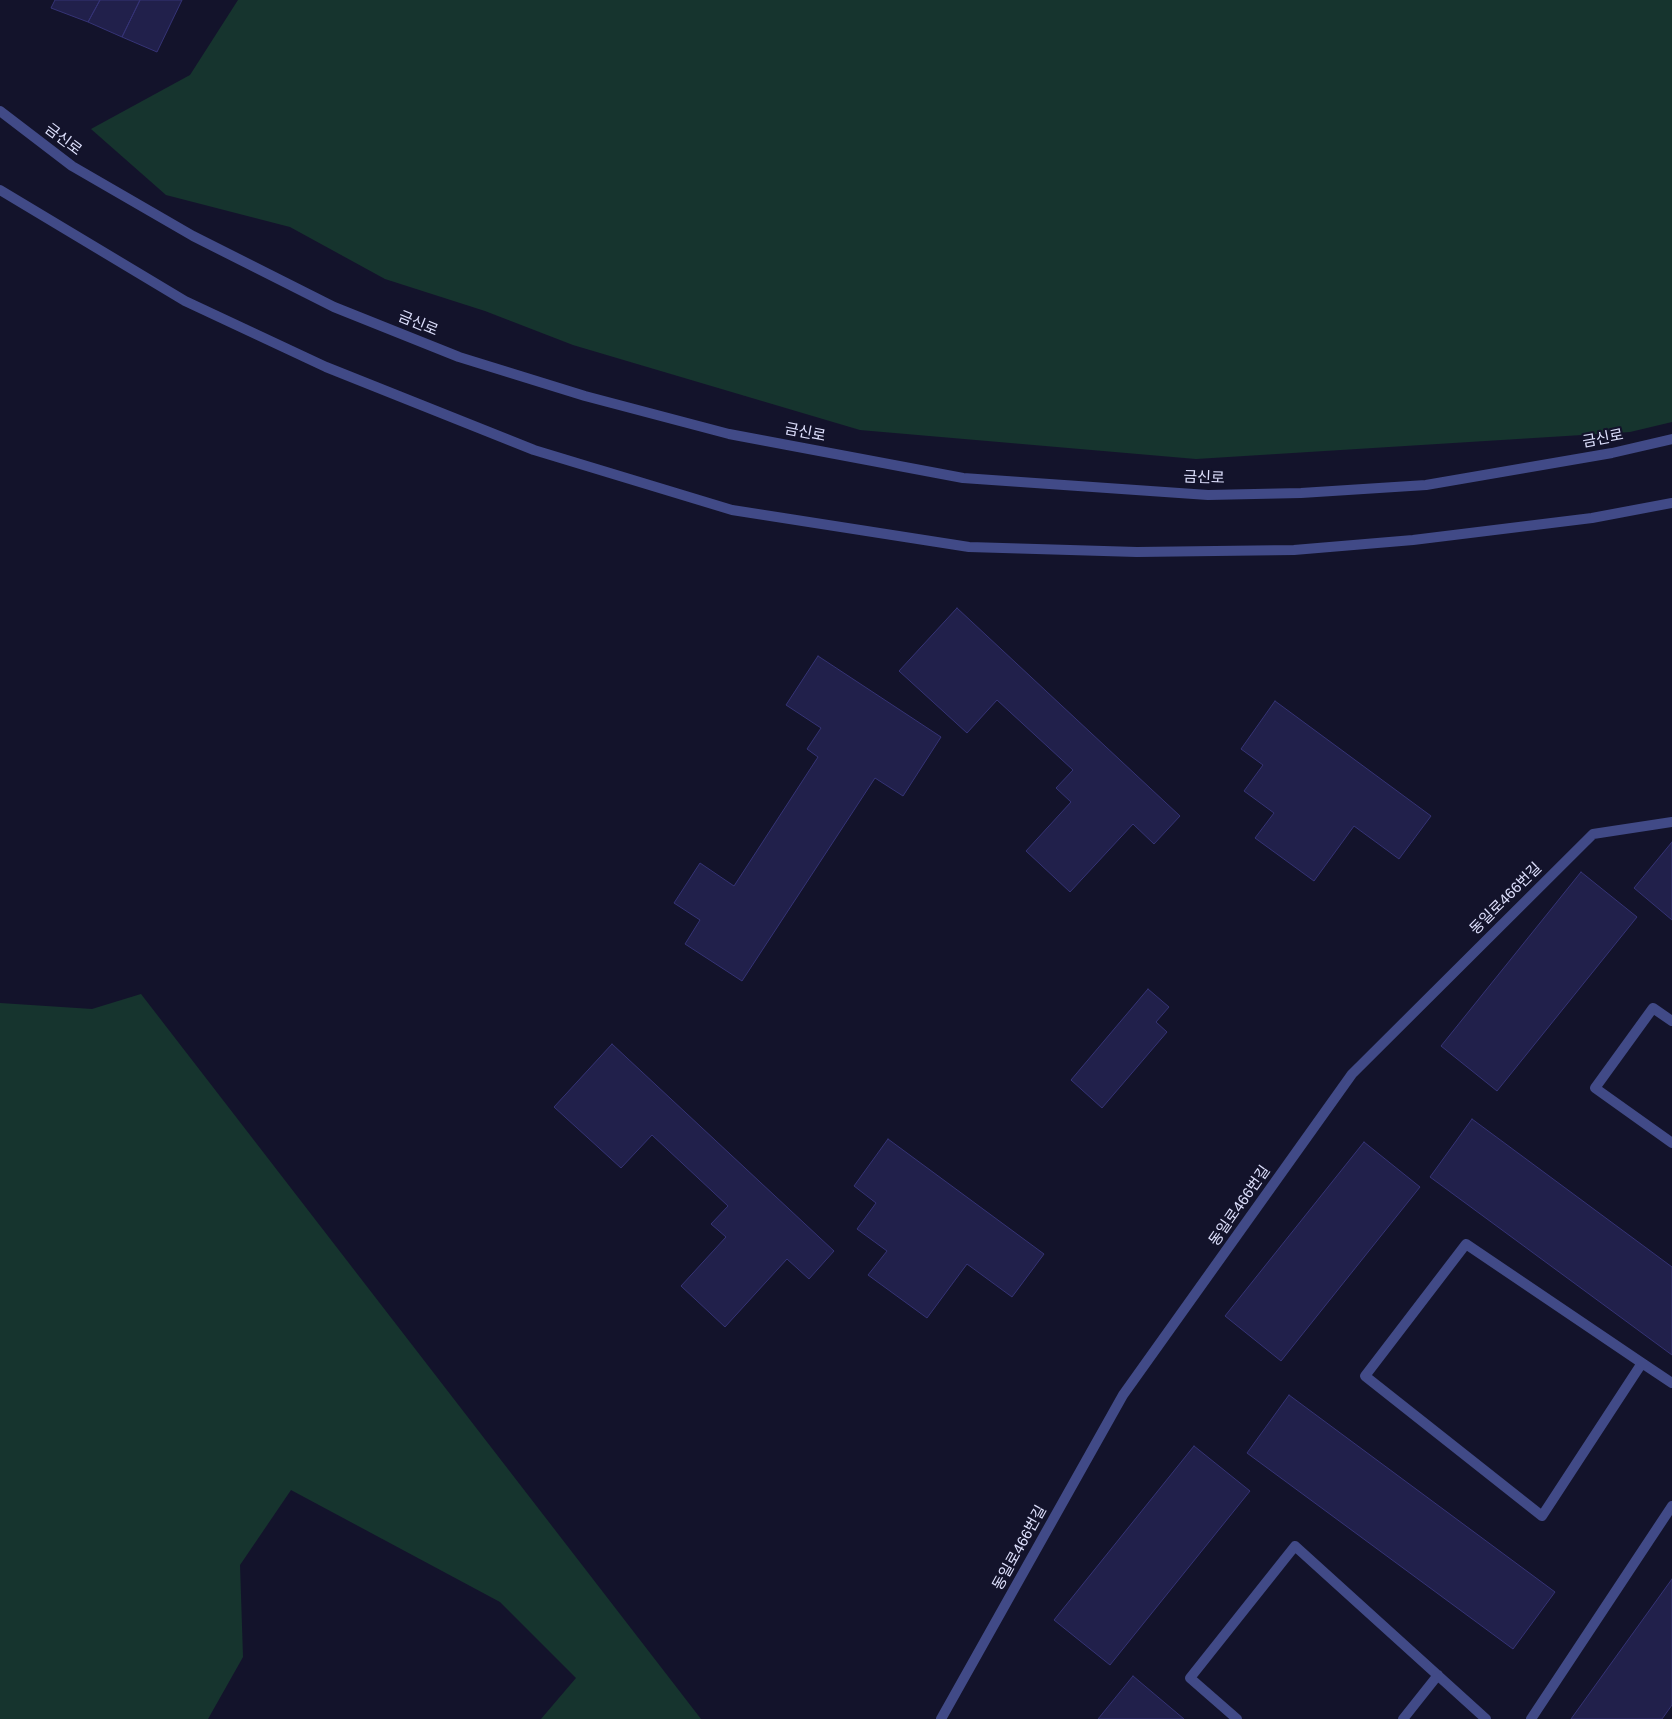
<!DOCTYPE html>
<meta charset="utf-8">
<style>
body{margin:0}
canvas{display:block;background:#13132b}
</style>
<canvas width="1672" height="1719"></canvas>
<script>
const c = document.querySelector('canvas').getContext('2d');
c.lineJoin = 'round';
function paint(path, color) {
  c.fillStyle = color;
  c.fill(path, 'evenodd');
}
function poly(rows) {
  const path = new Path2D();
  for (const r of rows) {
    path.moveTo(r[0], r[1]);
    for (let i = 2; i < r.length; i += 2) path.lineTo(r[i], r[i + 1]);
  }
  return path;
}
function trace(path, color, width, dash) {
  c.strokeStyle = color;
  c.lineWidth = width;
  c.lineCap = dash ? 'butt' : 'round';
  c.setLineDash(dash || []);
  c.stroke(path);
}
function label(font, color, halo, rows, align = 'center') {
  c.font = font + ' Arial,"Noto Sans KR",sans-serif';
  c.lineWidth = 4.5;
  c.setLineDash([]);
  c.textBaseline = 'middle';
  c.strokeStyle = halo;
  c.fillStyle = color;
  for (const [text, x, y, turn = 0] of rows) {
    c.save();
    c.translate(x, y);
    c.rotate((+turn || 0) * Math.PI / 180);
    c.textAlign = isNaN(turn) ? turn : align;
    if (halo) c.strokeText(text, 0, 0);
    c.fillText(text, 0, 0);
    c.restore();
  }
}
const green = poly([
 [238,0,1672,0,1672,422,1630,432,1196,459,860,430,573,345,485,311,385,279,290,227,166,195,91,129,190,75],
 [141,994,701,1719,541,1719,576,1678,500,1602,291,1490,240,1565,243,1657,208,1719,0,1719,0,1003,92,1009]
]);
const building = poly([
 [55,0,100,0,88,22,51,8,55,0],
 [100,0,140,0,122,37,88,22,100,0],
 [140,0,182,0,157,52,122,37,140,0],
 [957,608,1180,816,1154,844,1133,824,1070,892,1026,851,1071,802,1056,788,1073,770,997,700,967,733,899,671,957,608],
 [818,656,941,737,903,796,875,778,742,981,685,944,700,920,674,903,700,863,734,886,818,757,807,749,821,728,786,705,818,656],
 [1275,701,1431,816,1399,859,1354,826,1314,881,1255,838,1274,813,1244,791,1263,765,1241,749,1275,701],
 [1672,842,1672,920,1634,888,1672,842],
 [1581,872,1637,917,1497,1091,1441,1046,1581,872],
 [1148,989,1169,1007,1156,1022,1167,1032,1102,1108,1071,1080,1148,989],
 [612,1044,834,1251,809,1279,787,1259,725,1327,681,1286,726,1237,711,1224,728,1206,652,1135,621,1168,554,1107,612,1044],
 [1472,1119,1672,1267,1672,1355,1430,1177,1472,1119],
 [888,1139,1044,1254,1012,1297,967,1264,927,1318,868,1275,887,1251,857,1229,876,1203,854,1186,888,1139],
 [1364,1142,1420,1187,1281,1361,1225,1316,1364,1142],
 [1289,1395,1555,1592,1513,1649,1247,1453,1289,1395],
 [1194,1446,1250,1491,1110,1665,1054,1620,1194,1446],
 [1672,1579,1672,1705,1662,1719,1571,1719,1672,1579],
 [1133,1676,1184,1719,1098,1719,1133,1676]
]);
const service = poly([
 [1672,1021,1653,1008,1595,1088,1672,1143],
 [1642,1363,1542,1516,1365,1376,1466,1244,1642,1363,1672,1383],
 [1237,1719,1190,1678,1295,1546,1486,1719],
 [1403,1719,1438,1675],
 [1531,1719,1672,1506]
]);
const minor = poly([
 [941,1719,1123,1395,1352,1074,1593,834,1672,822]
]);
const tertiary = poly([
 [0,111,72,166,193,236,334,307,459,357,585,396,729,434,963,478,1208,495,1301,493,1426,485,1612,453,1672,439],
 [0,190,185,301,326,367,534,450,732,510,969,547,1137,552,1294,550,1413,540,1592,518,1672,503]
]);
const streetNames = [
 ["금신로",63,140,37],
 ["금신로",418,324,22],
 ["금신로",805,433,11],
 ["금신로",1603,439,-11],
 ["금신로",1204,478,2],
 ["동일로466번길",1506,899,-45],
 ["동일로466번길",1240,1206,-55],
 ["동일로466번길",1020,1548,-61]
];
paint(green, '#16342e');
paint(building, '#21204b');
trace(building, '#353375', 1);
trace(service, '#414a87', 10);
trace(minor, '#414a87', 10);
trace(tertiary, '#414a87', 10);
label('15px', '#dee0fd', '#13132b', streetNames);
</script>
